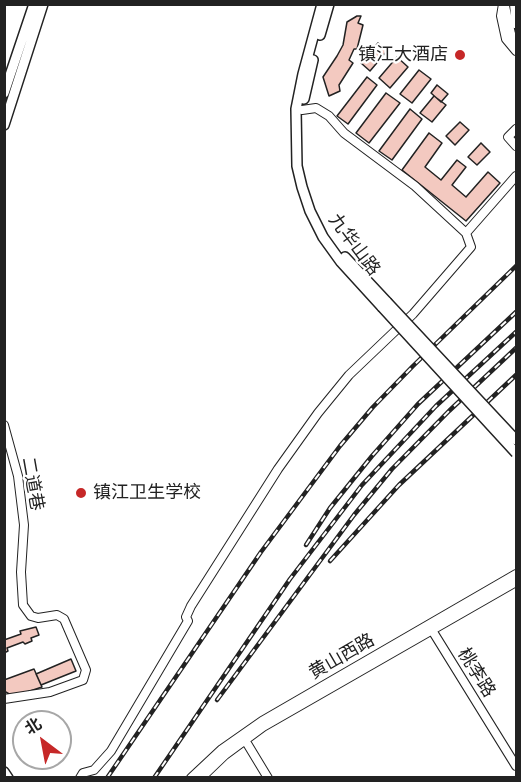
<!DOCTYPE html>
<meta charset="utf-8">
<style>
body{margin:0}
#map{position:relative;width:521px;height:782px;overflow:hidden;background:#fff;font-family:Helvetica,"Noto Sans SC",sans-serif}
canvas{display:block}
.frame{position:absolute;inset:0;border:6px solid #222;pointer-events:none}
.north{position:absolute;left:12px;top:710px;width:60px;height:60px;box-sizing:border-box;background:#fff;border:2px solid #a7a7a7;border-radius:50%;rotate:328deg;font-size:16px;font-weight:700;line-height:24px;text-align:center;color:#222}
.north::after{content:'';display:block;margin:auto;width:21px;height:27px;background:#c62828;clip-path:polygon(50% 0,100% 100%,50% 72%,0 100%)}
</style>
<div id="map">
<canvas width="521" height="782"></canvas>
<div class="frame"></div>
<div class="north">北</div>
</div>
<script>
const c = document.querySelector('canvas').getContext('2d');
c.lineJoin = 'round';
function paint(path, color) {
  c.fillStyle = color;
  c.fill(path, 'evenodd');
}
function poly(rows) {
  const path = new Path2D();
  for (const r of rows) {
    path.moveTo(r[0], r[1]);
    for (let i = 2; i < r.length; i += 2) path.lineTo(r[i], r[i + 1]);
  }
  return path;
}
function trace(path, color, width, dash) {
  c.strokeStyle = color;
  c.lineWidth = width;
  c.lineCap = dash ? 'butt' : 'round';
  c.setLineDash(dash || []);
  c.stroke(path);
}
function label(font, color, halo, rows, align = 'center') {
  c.font = font + ' Helvetica,"Noto Sans SC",sans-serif';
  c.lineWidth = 4.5;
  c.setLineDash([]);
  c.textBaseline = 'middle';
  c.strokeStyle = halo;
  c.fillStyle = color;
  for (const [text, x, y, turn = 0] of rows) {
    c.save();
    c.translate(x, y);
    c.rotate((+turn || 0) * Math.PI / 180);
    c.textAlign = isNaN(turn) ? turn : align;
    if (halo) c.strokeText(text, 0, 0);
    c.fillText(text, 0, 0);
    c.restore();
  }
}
const building = poly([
 [357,16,361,16,358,23,363,25,357,49,354,49,349,60,353,63,339,85,340,91,329,96,323,77,337,56,343,45,347,22,357,16],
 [378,43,387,51,370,71,361,63,378,43],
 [397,57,408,67,390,88,379,78,397,57],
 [419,70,431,79,412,103,400,94,419,70],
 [367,77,377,85,348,124,337,116,367,77],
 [437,85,448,94,441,102,431,93,437,85],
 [386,93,400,103,369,143,356,133,386,93],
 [434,96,446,105,432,122,420,113,434,96],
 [410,109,422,119,392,160,379,151,410,109],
 [460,122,469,130,455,145,446,136,460,122],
 [429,133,442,143,425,167,441,180,457,160,466,167,452,185,466,197,488,172,500,183,466,221,402,170,429,133],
 [481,143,490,152,477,165,468,157,481,143],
 [36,627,39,635,31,638,32,641,25,644,23,642,7,648,8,651,4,653,4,640,21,634,20,631,36,627],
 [71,659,76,671,41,685,36,674,71,659],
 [34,669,42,687,18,695,11,695,4,691,4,680,34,669]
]);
const minor = poly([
 [503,4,501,16,506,39,516,51],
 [514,4,516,24],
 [505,6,511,34,516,40],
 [516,129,508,137,516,146],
 [466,233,516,176],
 [4,425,18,476,24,525,21,572,23,605,31,616,38,618,57,615,64,619,86,670,83,680,50,692,4,699],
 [430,627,516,766],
 [245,740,268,778],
 [80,778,83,773,94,770,111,751,188,621,186,617,191,606,278,469,318,413,349,375,413,314,471,247,466,233,415,186,344,133,329,116,316,108,302,110],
 [191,778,222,749,262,721,516,574],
 [201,778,225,755,263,727,516,582]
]);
const major = poly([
 [322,4,303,74,296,109,297,166,302,187,310,211,323,237,341,262,382,307],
 [320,35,329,4],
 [4,93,34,4],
 [304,99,313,60],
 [4,125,43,4],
 [345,257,387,302],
 [4,772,8,778]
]);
const rail = poly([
 [306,545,330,508,372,456,418,404,516,312],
 [330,561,399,485,516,375],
 [217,700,354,515,392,469,449,411,516,348],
 [107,778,261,552,340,446,373,407,413,366,516,266],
 [154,778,290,579,362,485,436,406,516,332]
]);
const majorBridge = poly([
 [387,302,516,440],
 [382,307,516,453]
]);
const markers = [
 [460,55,6,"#c62828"],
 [81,493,6,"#c62828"]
];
const poiNames = [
 ["镇江大酒店",448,55],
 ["镇江卫生学校",93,493,"left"]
];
const streetNames = [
 ["九华山路",354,245,53],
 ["二道巷",32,484,80],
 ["黄山西路",342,657,-30],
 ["桃李路",476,673,58]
];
paint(building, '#f3c9c0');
trace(building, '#222', 1.5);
trace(minor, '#222', 10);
trace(major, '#222', 12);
trace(minor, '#fff', 8);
trace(major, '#fff', 9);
trace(rail, '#222', 4.5);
trace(rail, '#fff', 2, [7]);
trace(majorBridge, '#222', 12, []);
trace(majorBridge, '#fff', 9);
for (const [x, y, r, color] of markers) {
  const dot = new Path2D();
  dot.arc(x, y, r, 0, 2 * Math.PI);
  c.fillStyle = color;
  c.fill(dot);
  trace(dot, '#fff', 2);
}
label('18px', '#222', '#fff', poiNames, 'right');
label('18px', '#222', '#fff', streetNames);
</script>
